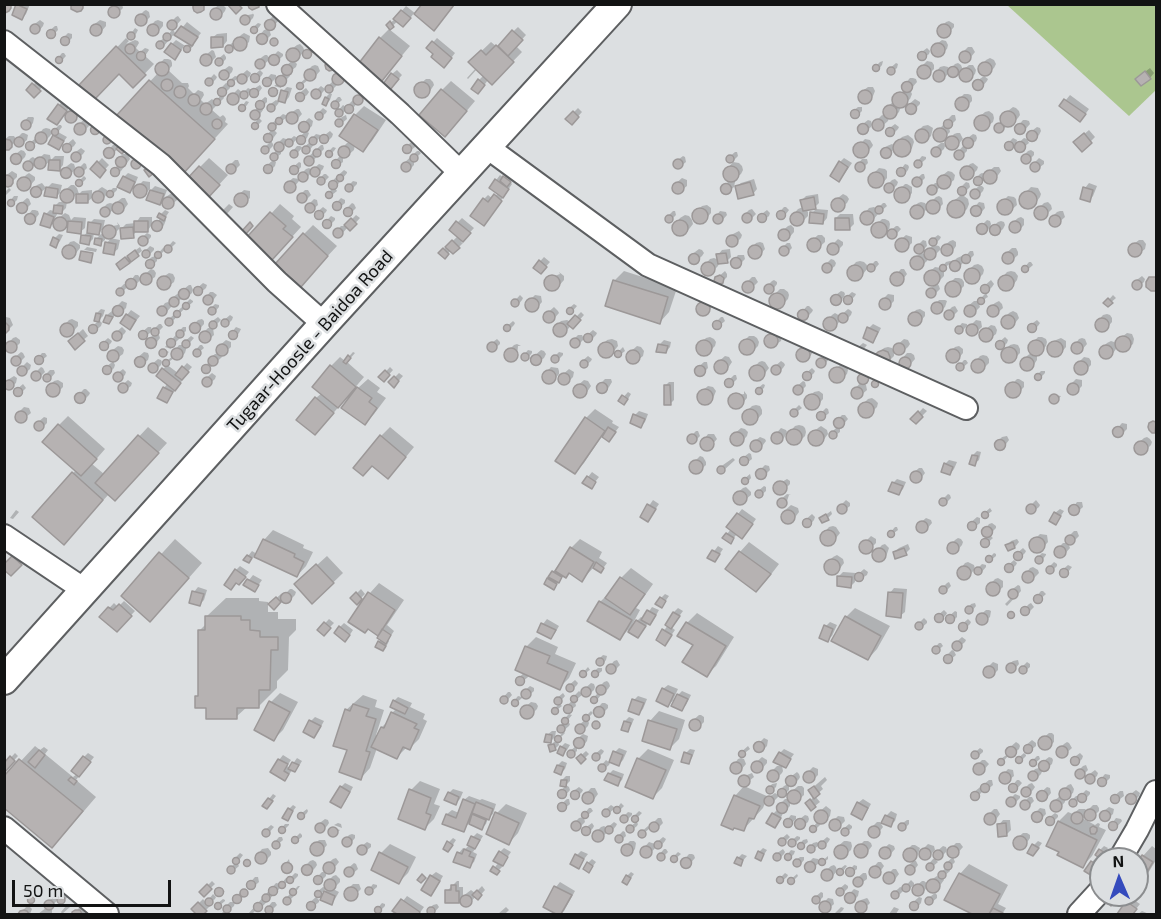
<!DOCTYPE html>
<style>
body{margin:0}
#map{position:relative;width:1161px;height:919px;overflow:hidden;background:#dcdfe1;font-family:"Exo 2",sans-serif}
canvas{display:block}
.frame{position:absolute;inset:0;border:6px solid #121313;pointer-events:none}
.north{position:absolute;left:1089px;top:847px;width:60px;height:60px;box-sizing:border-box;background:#dcdfe1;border:2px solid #8b8d8f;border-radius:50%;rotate:358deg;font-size:16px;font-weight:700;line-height:24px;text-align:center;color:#121313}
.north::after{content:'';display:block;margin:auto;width:21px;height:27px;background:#354bbd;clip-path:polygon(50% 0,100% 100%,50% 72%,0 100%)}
.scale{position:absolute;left:12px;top:880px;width:159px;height:27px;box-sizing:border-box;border:3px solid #121313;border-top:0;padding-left:8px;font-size:18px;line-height:21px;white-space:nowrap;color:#121313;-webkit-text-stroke:4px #dcdfe1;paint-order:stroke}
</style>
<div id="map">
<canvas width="1161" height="919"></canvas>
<div class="frame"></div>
<div class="north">N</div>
<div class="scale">50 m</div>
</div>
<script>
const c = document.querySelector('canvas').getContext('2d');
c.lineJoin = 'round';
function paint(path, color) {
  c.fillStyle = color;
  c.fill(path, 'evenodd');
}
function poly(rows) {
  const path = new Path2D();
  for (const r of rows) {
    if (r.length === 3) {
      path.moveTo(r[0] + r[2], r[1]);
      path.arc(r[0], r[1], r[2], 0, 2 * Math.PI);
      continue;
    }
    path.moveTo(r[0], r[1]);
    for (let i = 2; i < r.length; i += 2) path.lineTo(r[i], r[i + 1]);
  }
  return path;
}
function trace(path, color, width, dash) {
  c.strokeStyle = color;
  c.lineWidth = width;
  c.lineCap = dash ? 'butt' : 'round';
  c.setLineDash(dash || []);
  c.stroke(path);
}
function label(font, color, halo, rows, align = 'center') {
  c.font = font + ' "Exo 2",sans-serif';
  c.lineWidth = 5;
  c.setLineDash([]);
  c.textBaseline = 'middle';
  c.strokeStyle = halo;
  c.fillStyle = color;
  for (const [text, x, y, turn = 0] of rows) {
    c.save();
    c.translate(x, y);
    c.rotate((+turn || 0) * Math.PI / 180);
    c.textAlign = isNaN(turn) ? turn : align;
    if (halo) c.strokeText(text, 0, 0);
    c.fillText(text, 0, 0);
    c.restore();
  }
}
const green = poly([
 [1007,5,1156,5,1156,90,1129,116]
]);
const shadow = poly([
 [30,4,26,14,22,18,14,14,18,5],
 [116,4,122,4,123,8,114,17,109,14,109,12],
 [222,4,226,8,225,11,219,18,213,18,211,13,218,5],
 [423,4,455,4,434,29,414,13,408,21,398,21,390,28,388,25,395,19,406,6,416,14],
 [146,10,149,12,150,17,143,24,138,24,137,18,144,11],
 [252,12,254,15,253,18,248,23,245,24,242,23,241,20,243,16,253,14],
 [274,15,279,20,271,29,269,29,266,27,267,22],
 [178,16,181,20,173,29,175,33,163,47,158,47,158,42,166,37,173,29,169,27,169,24,176,17],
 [40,20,44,23,43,26,39,31,36,32,33,32,32,26],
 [100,20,106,22,106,26,100,33,97,35,94,35,91,29,92,26],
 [158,20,163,22,163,26,157,33,151,34,148,29,155,21],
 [949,21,954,24,954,27,947,35,941,35,939,29,946,22],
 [187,22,201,33,193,43,194,45,193,46,189,51,187,51,184,46,179,54,172,44,176,40,187,47,190,44,177,34],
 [258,23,261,24,260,26,256,31,252,31,252,28],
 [55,26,57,26,58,30,51,37,49,36,48,32],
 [518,27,526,35,516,46,522,52,492,83,488,80,482,88,479,80,484,75,477,69,468,79,467,78,476,68,470,62,491,42,497,47],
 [135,28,138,30,136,34,131,39,128,38],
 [269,29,271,35,264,42,259,42,258,40,260,35,264,30],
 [389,29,410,46,382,79,380,38],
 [68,33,72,34,72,38,67,43,62,42,63,38],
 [227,33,227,41,223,46,212,38,217,34],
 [244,33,250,36,249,42,241,49,236,46,231,50,227,51,227,48,232,43,235,42,241,35],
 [126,38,129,41,126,44,135,40,138,41,139,43,136,48,140,52,145,48,148,49,149,50,145,56,154,64,133,86,119,72,81,85],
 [275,38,275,40,278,42,274,44,272,42],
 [437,38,455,53,448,62,428,48],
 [942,40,946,41,948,45,947,49,938,56,934,55,932,51,934,46],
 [300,44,303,47,305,52,310,47,315,51,308,57,303,53,294,61,297,64,296,67,288,73,290,76,281,85,281,88,274,86,278,83,278,78,285,72,283,70,284,67,292,61,288,59,288,52,297,45],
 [968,47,972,47,975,52,967,62,964,62,960,57,961,54],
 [927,48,930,51,929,54,924,58,919,59,919,54],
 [212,50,214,51,216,57,209,64,203,64,202,58],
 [278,51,283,54,283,56,274,64,268,61,261,67,258,67,257,62,262,57,265,55,267,55,270,59],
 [62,53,64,53,66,56,65,57,61,62,57,61,58,58],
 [224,54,226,57,226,59,221,64,217,64,217,60],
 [990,58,994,60,996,64,994,68,989,72,985,74,981,72,980,69,982,65,986,60],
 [164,59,168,59,171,60,172,63,172,66,168,70,182,83,188,83,189,86,188,88,194,94,198,90,203,92,204,95,201,100,205,104,212,99,215,102,221,95,219,93,219,90,226,83,229,84,230,80,235,76,239,77,247,70,251,73,250,76,243,82,240,82,238,78,230,85,230,88,223,95,224,98,218,104,216,103,216,106,212,110,220,117,223,115,225,117,226,119,225,122,228,124,196,159,118,116,158,73,157,67],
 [883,61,882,65,878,70,875,69,876,66,880,62],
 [927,61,932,62,934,65,934,69,926,77,921,77,919,74,919,69],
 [896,63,898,64,897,68,891,73,888,70],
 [958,63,961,65,963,70,969,65,973,65,976,70,975,74,967,81,964,80,961,78,960,75,962,69,956,76,952,77,949,73,943,79,939,80,936,79,934,76,936,72,940,67,944,66,948,67,949,70,955,64],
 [315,65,318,66,320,71,313,79,308,80,298,88,299,84,306,78,305,74,307,71,312,66],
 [229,66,232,67,233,69,232,72,227,77,221,77,220,75,221,72],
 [1150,68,1154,73,1150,78,1141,75],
 [260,70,263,73,262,75,258,80,253,80,253,76],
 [397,70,402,75,394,84,392,74],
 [339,71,346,77,339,83,337,83,337,85,330,92,328,92,325,89,333,81,334,76],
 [214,74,217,77,216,79,211,84,207,84,207,82],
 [271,74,276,75,276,78,269,85,266,85,264,81],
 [984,76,988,79,987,81,981,88,975,88,974,83],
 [910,78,913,78,916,79,917,82,910,90,912,94,910,99,901,106,899,112,894,117,892,118,889,118,888,121,879,129,875,129,873,124,882,115,886,116,884,110,894,101,897,94,907,90,906,87,904,88,903,86],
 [426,79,430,79,433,82,434,85,428,94,424,96,420,96,417,93,416,89,418,86],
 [38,80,44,85,34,96,28,90],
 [451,81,475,101,454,126,442,90],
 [260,85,262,88,257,95,252,95,250,92,244,97,242,96,236,102,230,102,229,100,229,98,238,89,243,93,248,88,252,90],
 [321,86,325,89,323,92,318,97,313,97,312,94,314,92],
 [287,87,292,88,289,97,285,102,283,91],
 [868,87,873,87,875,91,873,96,867,102,862,101,859,97,861,92],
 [272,88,272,89,279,90,273,95,271,94,270,92],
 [306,88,309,92,307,95,302,99,298,99,297,96,298,94],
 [362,91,366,97,359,104,357,103,351,111,349,112,346,110,341,115,337,114,337,112,343,105,346,107],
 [330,93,332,94,330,100,326,104,324,103,326,97],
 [964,94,968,94,971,95,972,98,972,101,964,109,961,110,958,108,957,101],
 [1070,95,1089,109,1084,116,1061,106],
 [265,97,267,98,267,102,262,107,263,110,258,117,262,121,255,128,253,126,257,120,252,118,251,115,258,107,258,103],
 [338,97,340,97,342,100,334,107,332,104],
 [915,99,920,102,920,104,911,113,907,110,908,105],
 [276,100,279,102,278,104,272,111,269,110,268,106],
 [63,101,70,106,67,111,76,108,81,113,74,121,72,122,67,119,66,112,59,105],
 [246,101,249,102,247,105,243,110,240,109],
 [364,106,386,120,372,141,363,150,355,144,354,150,346,157,343,157,343,162,338,166,333,166,334,162,339,157,342,156,340,153,340,150,347,143,351,142,355,115],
 [858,107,862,107,862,111,857,116,852,116,853,111],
 [1013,107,1016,108,1019,111,1020,115,1018,118,1013,123,1009,125,1007,125,1001,131,996,131,995,128,1003,120,1002,118,1004,114],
 [323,108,327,111,326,113,319,119,317,119,316,115],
 [578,108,582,112,572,123,567,119],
 [297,109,299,109,302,114,295,122,290,122,288,120,289,114],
 [989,111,993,114,994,118,993,122,984,129,980,129,976,123,977,119,985,112],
 [283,114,288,116,273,129,277,133,271,141,273,144,273,146,266,153,264,153,263,149,270,142,266,141,265,138,271,130,269,126],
 [346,115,347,119,340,125,338,125,337,121,342,117],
 [952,115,955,115,956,120,949,127,950,132,942,140,938,140,935,138,935,134,943,125,945,125,945,122],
 [28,117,33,117,34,118,33,123,29,128,24,128,22,127,24,122],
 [309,118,313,121,312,126,306,131,309,133,307,138,302,143,300,143,296,140,290,146,286,144,281,149,281,154,272,160,276,162,275,166,270,171,265,171,266,166,272,161,271,157,277,149,276,145,283,138,286,139,288,141,294,136,298,138,305,132,302,131,300,126],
 [85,119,89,122,90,125,83,132,77,133,75,127],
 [868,120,871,121,872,124,871,127,863,133,860,132,859,129,860,126],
 [1023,120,1026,120,1029,121,1030,124,1023,132,1020,132,1017,131,1016,128],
 [98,123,104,125,97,133,93,132,93,127],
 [895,124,899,127,898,129,893,134,890,136,888,135,886,132,887,130],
 [59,125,61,125,62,127,58,132,67,137,59,148,54,136,57,134,52,132],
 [928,125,933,128,931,136,927,140,921,142,919,141,916,136,918,131,923,126],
 [1037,127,1040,128,1041,131,1039,135,1034,139,1031,140,1028,139,1027,136,1029,133],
 [46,128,50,129,52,133,50,136,45,141,41,143,38,141,30,149,29,148,27,145,36,138,43,129],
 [1089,130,1095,137,1082,150,1075,142],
 [330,131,333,134,332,137,327,142,322,142,321,138],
 [22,133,24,133,28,135,27,140,22,144,17,145,15,142,9,148,6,148,4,152,4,140,9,136,14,136,16,139],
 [111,133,114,138,107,143,105,140],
 [957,133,960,133,963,139,956,147,950,148,947,142,954,134],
 [316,134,320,135,320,137,308,152,304,151,302,148,295,156,291,155,291,153,297,146,300,146,303,148,310,142,310,140],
 [973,134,976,135,977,138,976,141,967,148,967,151,960,158,958,158,956,157,956,154,963,146,965,146,964,143,965,140],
 [908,135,913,139,914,142,912,148,907,153,904,155,898,154,895,148,887,157,882,155,882,150,887,146,892,144,895,146,897,142,902,137],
 [1013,138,1017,140,1016,145,1016,143,1010,149,1007,149,1006,145],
 [1024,138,1027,139,1029,143,1019,151,1016,149,1016,145],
 [73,139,76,143,74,146,69,150,67,151,65,150,64,147,66,145],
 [865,139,870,140,873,145,872,147,863,156,858,155,855,151,856,148],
 [413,141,416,144,415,147,410,151,405,152,405,147],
 [941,143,944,143,945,146,944,149,937,155,934,155,933,152,933,149],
 [113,145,115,145,118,149,108,157,105,154],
 [321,145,323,145,324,149,310,164,308,165,305,160],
 [333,147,336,148,334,151,328,156,329,151],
 [81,148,85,151,83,154,76,160,73,159,72,157,73,154],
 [21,150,24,151,26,154,25,157,20,162,17,163,14,162,12,160,13,156],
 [1031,150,1034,152,1034,155,1027,162,1022,161,1023,156,1028,151],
 [417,151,419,151,421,153,414,160,414,165,409,170,406,171,403,170,402,167,403,164],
 [735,152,737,152,738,156,732,162,729,162,728,158],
 [44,154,50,155,51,160,55,156,64,156,63,165,59,170,50,161,42,168,39,168,35,164,29,169,26,169,25,166,26,163,31,158,33,157,37,160],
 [123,154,128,154,130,159,121,171,116,175,114,175,112,171,118,165,117,164,119,158],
 [683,156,685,157,686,162,681,166,679,168,676,167,675,162],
 [922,156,926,157,926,159,918,166,916,163],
 [138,157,144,157,140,166,136,168,134,167,133,164],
 [102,158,109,165,99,176,92,169],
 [209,158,228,175,215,189,200,167],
 [844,158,852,163,843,176,839,180,840,162],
 [1039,158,1044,161,1044,164,1036,170,1033,170,1031,168,1032,165],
 [862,159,867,159,868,163,862,169,858,169,856,168,858,164],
 [235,160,238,160,240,165,233,172,230,172,227,168],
 [299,162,301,163,301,167,297,172,292,173,292,168],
 [733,162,739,163,742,166,743,170,741,174,732,181,735,182,734,187,727,193,723,190,722,188,729,181,725,177,724,173],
 [71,163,74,164,75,167,74,171,66,177,63,176,61,173,63,168,63,169],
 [84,163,86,164,87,168,79,176,77,175,76,171],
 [973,163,978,167,977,170,970,177,964,177,963,171,970,164],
 [319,164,324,166,323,169,316,176,311,173,305,180,300,179,299,176,306,169,309,168,312,170],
 [905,164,908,165,909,167,908,170,904,175,899,175,898,173],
 [994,167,999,167,1001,171,996,178,992,182,987,181,985,178,979,184,976,184,975,179,980,174,982,173,986,174],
 [879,168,885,169,887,171,887,178,881,185,875,187,870,184,869,178],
 [344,170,347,172,347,173,335,188,337,191,332,195,328,196,328,193,332,189,330,186,330,183],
 [12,171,17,174,17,177,10,184,4,177],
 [948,171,952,172,955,175,954,180,945,187,940,187,933,194,929,191,930,188,935,183,938,183,939,178],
 [29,173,35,177,35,180,28,188,25,189,21,188,19,183,26,175],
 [128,173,138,177,134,187,129,191,124,177],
 [508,173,514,177,510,182,512,184,488,220,484,199,488,195,493,199,498,193,491,187,500,175,504,178],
 [324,174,326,174,329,177,322,184,318,183,319,179],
 [922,174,924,174,925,178,918,185,916,185,914,181],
 [84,176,86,178,86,179,81,184,78,184,77,183],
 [293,178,299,179,299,181,291,191,286,189,286,184],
 [682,178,687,180,687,186,679,192,676,192,673,188,674,185],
 [754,179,757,189,753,194,736,187,741,183],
 [895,179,898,182,897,185,892,190,887,190,886,188,887,185,892,180],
 [143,181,150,182,150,189,143,196,139,196,136,195,136,188],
 [353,181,357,182,357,184,350,191,348,191,347,187],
 [966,182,969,183,970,187,965,192,960,196,964,196,968,199,969,204,967,209,962,214,958,216,953,216,950,213,949,208,950,204,961,195,959,192,959,189],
 [42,183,46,188,37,196,35,196,31,192,32,190,37,185],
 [52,183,62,185,60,193,56,197,47,188],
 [1089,183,1097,186,1093,196,1089,201,1085,188],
 [905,184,907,184,912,187,912,193,906,200,901,201,896,198,896,193],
 [71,185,74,185,77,188,79,194,82,191,92,190,92,198,87,202,77,202,78,193,71,199,67,201,66,208,62,212,58,212,53,223,65,213,69,215,71,220,74,217,86,218,85,228,80,232,70,223,60,230,56,229,53,223,49,227,46,214,50,210,54,211,55,206,59,202,67,202,62,199,61,196,63,192],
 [155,186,167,190,164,198,172,193,174,193,178,198,177,200,169,207,164,205,162,201,160,203,151,190],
 [979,186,982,186,984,188,983,191,976,198,973,197,971,193],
 [102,187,107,190,108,193,101,201,95,201,93,197,99,189],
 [1031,187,1038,188,1041,194,1040,197,1034,205,1027,207,1022,203,1021,197],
 [9,188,11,190,4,197,4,193],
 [113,188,117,188,117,190,112,195,109,195,108,193],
 [244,190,250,191,250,198,242,205,239,205,236,203,236,197],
 [305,190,308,190,311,195,304,202,300,202,298,197],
 [818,194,819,203,815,207,806,209,808,212,808,216,800,224,793,224,791,220,791,217,798,209,803,207,802,200,806,196],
 [843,194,847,196,849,199,847,203,838,210,835,209,833,205,834,201],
 [14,196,18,196,17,200,12,205,9,204,10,201],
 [939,196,942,198,943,204,936,211,929,211,927,207,926,210,921,215,917,217,913,216,912,213,913,208,918,203,921,202,925,203,927,206,936,197],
 [1008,196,1014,197,1016,199,1017,205,1007,214,1001,213,999,211,999,205],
 [27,198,29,199,31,204,24,211,22,212,18,209,20,204],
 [122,198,125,198,128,204,122,212,118,213,113,210,108,214,105,216,102,215,102,209,107,204,110,203,114,204],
 [341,198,345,200,345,203,338,209,335,209,334,205],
 [314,199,317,200,318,205,311,211,308,211,307,206],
 [979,202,984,203,985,208,979,215,976,216,973,214,972,210],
 [1048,202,1051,205,1052,209,1044,217,1040,218,1037,215,1036,211,1044,203],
 [352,203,354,204,356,208,349,215,346,214,345,210],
 [883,203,885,203,887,206,879,213,871,222,866,223,863,221,862,217,869,208,874,207,877,209],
 [229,204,233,207,225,216,220,213],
 [280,204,294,216,292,219,301,227,281,249,249,238],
 [707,205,711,208,711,213,703,222,698,223,694,219,694,214,702,206],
 [323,207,327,210,326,212,321,217,317,218,316,213],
 [784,207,786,207,789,210,783,218,780,218,777,215],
 [752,209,756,214,749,221,746,222,743,220,743,218,744,215,749,210],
 [816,209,828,210,827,218,823,223,812,213],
 [32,210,35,210,38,211,39,214,33,222,29,223,27,221,26,218],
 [165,210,169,212,165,218,166,220,164,225,159,230,157,231,151,226,148,230,137,230,133,236,121,229,126,224,136,223,140,217,152,217,152,226,161,218,161,214],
 [767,210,770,213,769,216,764,220,759,220,759,216],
 [673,211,675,211,676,215,670,221,668,221,666,218],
 [720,211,726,212,727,215,720,223,717,223,715,222,714,219],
 [1060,211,1063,211,1065,217,1056,225,1051,222,1050,219,1057,212],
 [840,214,853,214,854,224,849,229,836,218],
 [356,215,360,218,350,229,348,227,340,236,338,237,335,236,334,233,341,226,345,226],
 [685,215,689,216,692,220,693,224,686,233,682,235,677,234,674,231,673,227,680,218],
 [331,216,335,218,335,220,328,227,326,227,324,223],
 [1021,217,1024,219,1024,225,1017,232,1014,232,1010,228,1010,225,1018,218],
 [462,218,474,228,461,242,463,243,459,247,451,250,445,257,440,253,458,236,451,229],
 [94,219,105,220,103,229,99,233,94,233,93,239,89,243,83,236,88,232,90,223],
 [882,219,885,219,889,221,890,224,889,231,889,229,881,236,878,236,873,231,874,227],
 [987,220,990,221,991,224,990,227,984,233,980,233,979,228],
 [1001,221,1004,222,1005,225,1003,229,998,233,995,234,992,233,991,228,998,222],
 [117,222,120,226,119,229,110,238,120,240,118,249,113,253,107,243,111,238,105,236,105,240,100,244,96,239,101,234,104,235,104,230,107,227,118,225],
 [313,225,337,246,310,275,304,234],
 [791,225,794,228,794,232,787,240,783,240,780,237,780,233,788,226],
 [896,226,898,226,901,229,894,237,890,237,889,232],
 [739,231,742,235,741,238,736,243,731,245,728,241,728,238,733,234],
 [147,233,151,235,151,237,145,244,142,244,139,240],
 [59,234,63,235,60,241,56,246,55,238],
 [818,235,822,235,825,238,825,242,816,250,812,250,809,247,809,243],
 [906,235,912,237,912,243,904,250,901,250,898,248,897,245,898,242],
 [938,235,941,237,940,239,934,245,939,246,941,249,933,257,928,257,927,261,919,268,913,266,913,259,921,253,925,254,932,246,930,243,931,240],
 [838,239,843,242,843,245,836,252,831,253,829,248],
 [923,240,926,241,927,246,921,252,917,252,916,247],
 [953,240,956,242,956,246,954,249,949,254,946,254,943,252,942,249,945,245,950,241],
 [1139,240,1143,240,1146,244,1145,249,1136,256,1132,255,1129,252,1130,247],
 [74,241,80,245,80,248,73,257,69,258,66,257,63,254,63,251,70,242],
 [173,241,176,243,168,251,165,250,157,258,157,261,152,266,147,266,147,261,152,257,156,256,163,248,166,249],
 [760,242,763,243,765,249,758,257,755,258,752,257,750,251,756,243],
 [787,243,790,243,792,248,785,255,782,255,780,253,780,250],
 [150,246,154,248,154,250,147,257,145,256,143,253],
 [87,247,97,249,96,252,84,250],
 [140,247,142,251,120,268,122,260],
 [1012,248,1016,248,1018,252,1018,255,1009,263,1005,262,1003,259,1004,255],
 [699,249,702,250,704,253,702,256,694,263,691,262,690,259,691,255],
 [730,249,731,257,727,261,719,263,718,266,711,273,708,274,704,273,703,267,710,259,714,258,719,260,718,255,722,250],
 [970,251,973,251,974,255,967,262,964,262,956,270,951,268,952,263,957,258,962,256,963,259],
 [738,255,744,255,745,259,736,268,734,267,732,262],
 [544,257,550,262,541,272,535,267],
 [831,259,834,260,836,263,835,266,830,270,827,272,824,271,823,269,824,266],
 [860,261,864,262,867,265,867,269,860,278,855,280,851,279,849,275,848,271,856,262],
 [875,261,877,261,879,264,873,271,871,271,868,269],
 [950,261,952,262,943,269,944,272,944,276,937,283,939,286,940,289,933,296,930,296,928,294,928,292,933,286,928,283,926,279,926,275,935,267,941,268,946,262],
 [1029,262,1031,262,1033,265,1025,272,1023,269],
 [978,264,982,266,984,270,983,274,975,282,971,282,967,280,965,277,966,273,974,265],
 [151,269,154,270,156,273,155,277,146,283,143,282,141,279,143,276],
 [901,269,904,269,907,274,901,282,895,284,892,282,892,279],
 [624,271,677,288,669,312,660,322,614,281],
 [725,271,727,274,727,277,722,282,717,278],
 [1011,271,1015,272,1018,276,1017,280,1010,289,1005,290,1001,289,999,285,999,281,1007,272],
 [559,272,564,276,564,280,557,288,552,290,549,289,546,285,546,281,549,278,560,274],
 [169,273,173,274,175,278,174,282,165,289,161,288,158,284,160,279],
 [135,275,138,275,141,279,133,288,128,286,121,294,119,295,117,291,124,284,128,284],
 [1142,276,1145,279,1144,282,1137,288,1135,287,1134,282],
 [752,277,755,277,758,282,748,292,746,291,743,286],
 [955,278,959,278,962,279,964,282,964,286,956,294,952,295,948,293,947,290,947,286],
 [774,280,777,282,777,284,771,292,768,292,765,288,772,281],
 [991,280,994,284,992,287,988,291,983,291,984,286],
 [203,283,207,285,206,288,199,294,197,294,195,290],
 [189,285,191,285,193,290,192,293,187,297,182,298,176,304,171,304,170,301,172,298],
 [780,289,784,289,788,292,789,295,788,299,783,304,779,307,775,307,771,304,770,300,772,297],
 [841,291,844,292,845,294,844,297,837,304,834,303,832,300,833,297],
 [210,292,213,292,217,295,211,303,208,304,204,300],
 [852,292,856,294,855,296,848,303,846,303,845,298],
 [986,293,988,297,986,298,982,303,978,301,980,307,972,315,967,315,965,311,967,307,974,301,978,301],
 [888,294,894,295,894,301,887,308,884,309,881,307,881,301],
 [520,295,523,298,522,300,518,305,513,305,512,304],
 [535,295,541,296,542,302,535,310,531,310,528,309,527,303],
 [1113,295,1116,298,1108,305,1106,303],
 [707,298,714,305,705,314,700,313,698,312,698,306],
 [190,299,193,301,193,302,186,308,185,308,171,323,168,323,169,319,182,307,184,308,184,305],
 [939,300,945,300,947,301,945,307,938,313,933,310,933,307],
 [122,301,127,303,126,308,119,315,115,315,109,323,107,315,112,311,113,312,115,308],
 [999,301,1002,304,1003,308,994,316,990,315,988,311,990,307,995,303],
 [168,302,171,304,171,307,165,314,162,315,159,311,165,303],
 [215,304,219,305,219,307,213,314,211,314,209,310],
 [574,304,577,306,571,313,568,312,568,309],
 [807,306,809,306,813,310,812,312,807,317,802,319,799,315],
 [955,306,958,311,951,318,948,319,946,317,945,314,952,307],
 [554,307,558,311,559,313,552,321,546,321,544,316],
 [101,309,105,310,103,316,99,320,102,323,101,326,94,332,92,332,91,328,99,320,96,320,97,313],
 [848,309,850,310,852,312,851,315,844,322,840,321,834,328,831,330,827,329,825,326,825,323,832,315,835,313,840,316],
 [920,309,925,312,925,316,918,324,912,324,909,321,909,318,916,310],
 [131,310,140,316,130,328,127,315],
 [1013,311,1017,313,1019,318,1012,327,1007,328,1003,326,1002,322,1009,313],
 [581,312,584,315,573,327,571,325,569,328,561,335,555,333,556,326,561,321,567,320,571,322],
 [1107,314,1110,315,1112,318,1112,322,1105,330,1098,330,1096,323,1103,315],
 [230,315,233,317,232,320,228,324,224,325,223,321],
 [6,317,10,318,13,325,4,334,4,318],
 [218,317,221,320,213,328,214,335,207,341,201,340,200,338,203,333,208,328,212,328,210,325,211,322],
 [721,317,723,317,725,321,718,327,716,328,714,324],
 [72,319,78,322,78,326,71,334,68,335,64,334,62,328,69,320],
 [202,319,204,321,204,324,197,332,194,332,192,330,191,327,198,320],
 [976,320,981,321,982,327,974,334,971,334,969,333,969,327],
 [1037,320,1040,323,1038,326,1034,330,1029,330,1030,325],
 [513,321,515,323,514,325,509,330,506,330,505,328],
 [962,323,967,324,967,326,962,331,958,333,958,328],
 [159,324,161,324,163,327,156,334,159,335,160,338,154,346,151,347,148,346,147,343,148,340,154,334,151,332,144,338,140,336,141,333,148,327,151,327,152,331],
 [873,324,881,328,877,336,873,341,869,328],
 [991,325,995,326,997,330,996,334,987,341,983,339,981,336,982,332],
 [122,327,126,331,125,333,120,338,117,339,115,339,113,336,114,334],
 [183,327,186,327,186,331,179,337,180,338,172,346,171,349,165,347],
 [236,327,241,329,239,333,235,338,231,337,232,332],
 [83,329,88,336,75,347,70,341],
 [593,330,597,333,596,335,591,340,586,341,585,339,586,336],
 [772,332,782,337,781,341,772,347,769,347,766,344,766,341],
 [1127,333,1132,334,1134,339,1133,344,1128,348,1123,351,1116,349,1111,356,1107,358,1103,356,1101,352,1102,348,1107,343,1111,341,1117,343,1118,340],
 [578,335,582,335,584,339,578,345,574,345,572,341],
 [191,336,194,338,187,346,185,353,180,358,174,358,166,364,178,373,187,363,192,367,183,377,184,378,167,401,164,388,168,383,163,369,166,366,164,363,173,356,175,350,179,345,183,345,184,342],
 [749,336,754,336,757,338,759,342,758,346,753,351,749,354,745,354,742,351,740,348,741,344],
 [16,337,20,340,20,343,11,352,8,351,6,346,13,338],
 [710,337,714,339,716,342,715,346,707,354,704,354,700,353,698,349,698,346,706,338],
 [1005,337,1008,340,1007,343,1002,348,997,347,998,343],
 [1038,337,1042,337,1046,339,1047,342,1046,346,1038,354,1034,354,1037,356,1037,360,1035,363,1031,368,1027,369,1024,369,1022,366,1021,363,1028,355,1032,353,1030,349,1031,345],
 [108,338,112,341,111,343,106,348,101,349,101,344],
 [1061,338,1066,341,1066,347,1060,354,1054,355,1050,352,1050,347,1056,340],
 [1082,338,1085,339,1087,344,1081,351,1075,352,1073,350,1073,347,1079,339],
 [497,339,500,342,500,344,492,351,490,350,488,348,489,345],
 [612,339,617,341,618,346,610,356,605,357,601,354,600,349,607,340],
 [904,339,908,340,910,344,908,347,900,354,894,352,894,356,886,364,876,356,884,348,888,347,892,348,894,352,896,346],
 [226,340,231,342,231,347,223,354,220,354,222,357,207,371,203,371,203,368,210,361,210,358,215,354,220,353,217,350,218,347],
 [664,340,671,342,670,347,666,352,659,345],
 [863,343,867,345,861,352,856,349],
 [517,344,521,346,518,346,517,357,511,360,508,359,506,353,514,345],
 [1014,344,1018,345,1020,349,1020,353,1012,361,1009,362,1005,360,1002,357,1003,353,1010,345],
 [200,345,202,345,204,348,196,355,194,352],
 [118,346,122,347,124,350,123,354,113,361,115,365,114,368,109,373,104,373,104,368,114,361,110,360,108,357,109,353],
 [637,346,641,347,644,351,643,356,634,363,629,362,627,358,628,354],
 [805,346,814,351,807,360,802,361,799,359,798,355],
 [959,346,963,349,963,353,957,360,951,361,948,356,950,352,955,347],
 [623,347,625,351,620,355,617,356,616,354],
 [163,349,169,352,164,356,161,353],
 [528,350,532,351,532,353,526,360,524,360,522,357],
 [541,350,544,351,546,354,544,358,536,364,533,363,532,360,533,357],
 [21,352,23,353,25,357,19,363,15,364,13,359],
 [144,352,148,353,149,356,148,360,140,366,137,365,135,362,136,359],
 [353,352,355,353,347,362,364,377,324,424,316,398,322,393,331,366,340,357,345,361],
 [559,352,563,353,563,355,556,362,554,361,553,358],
 [42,353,45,353,47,356,39,363,36,360],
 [907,353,911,353,914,355,915,359,908,367,904,368,901,366,900,361],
 [823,355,830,358,824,365,821,367,818,366,817,363],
 [983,355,987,356,989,359,989,363,981,371,978,372,975,371,972,368,972,365,980,356],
 [588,356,592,359,591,361,584,367,582,366,581,362],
 [725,356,729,357,732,362,726,371,722,373,719,372,716,370,715,366,717,363],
 [1084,357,1089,358,1091,361,1091,365,1083,373,1078,373,1076,370,1076,365],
 [158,359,161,360,162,362,161,365,156,370,153,371,150,370,149,368,151,365],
 [964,360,966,360,968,363,960,370,958,367],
 [762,361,765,362,769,368,763,376,757,379,751,376,751,373,752,370,759,362],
 [781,361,784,363,785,365,783,368,778,373,775,374,773,372,774,367],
 [27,362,31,365,30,369,23,375,19,372,19,370],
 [704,362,707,362,708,368,701,375,698,374,696,372,696,369],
 [844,364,847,366,848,370,847,374,839,381,832,379,831,376,832,372,840,365],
 [41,367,43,368,45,372,37,380,33,377,33,375],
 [390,367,393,370,384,380,381,377],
 [551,367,558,368,559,371,559,374,552,382,548,382,545,381,544,375],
 [812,368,815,371,814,373,809,378,804,378,805,374],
 [123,369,126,372,125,375,118,381,115,380,114,378,115,375],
 [569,369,574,372,573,377,566,384,560,381,561,376],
 [50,370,54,370,55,373,49,380,46,380,44,376],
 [864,371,871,376,866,381,861,382,859,378],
 [1041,371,1045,371,1045,373,1039,379,1037,379,1037,375],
 [212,373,216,376,215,379,208,385,205,385,204,382,205,379],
 [399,373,403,376,394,386,390,382],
 [734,375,736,375,737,379,730,386,728,385,726,383],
 [14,376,17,378,16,383,11,387,6,388,5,386,6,381],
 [878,377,881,381,874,386,872,384],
 [368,379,380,388,377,392,386,398,374,414,365,423,358,388],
 [605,379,611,379,612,382,609,387,605,391,600,391,598,386],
 [1017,379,1019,379,1024,382,1024,387,1015,396,1013,396,1008,393,1008,388],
 [1076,379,1082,380,1082,386,1075,393,1072,394,1069,392,1069,386],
 [58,380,63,383,63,387,56,394,53,396,47,392,47,389,54,381],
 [128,380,132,383,131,386,123,392,121,391,120,389,121,386],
 [584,380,588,381,591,386,585,395,581,397,577,396,575,394,574,390,576,387],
 [803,381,805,382,806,386,799,393,796,393,795,388],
 [669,382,674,382,674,400,670,404,665,386],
 [861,382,866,385,867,390,859,397,856,398,853,396,853,391],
 [23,384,26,388,20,394,16,395,16,390],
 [763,384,765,385,764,388,758,392,757,389],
 [708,386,713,387,716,391,714,396,707,403,701,402,698,397,701,392],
 [84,389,86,389,90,393,89,395,82,402,80,403,78,402,77,396],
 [744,391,747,395,747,398,740,406,736,407,732,406,730,403,730,399,733,396,744,394],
 [819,391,823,394,823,399,815,408,810,409,806,406,806,401,814,392],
 [628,392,631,394,628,399,620,401],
 [1053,395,1061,396,1056,402,1051,400,1051,397],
 [872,398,875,400,878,403,877,407,869,415,865,416,861,415,859,411,860,407,868,399],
 [756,405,760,406,762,410,762,414,754,423,750,424,746,422,744,418,744,414,752,406],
 [799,405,802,408,793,415,792,412],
 [24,407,29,408,31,413,21,421,16,418,16,415],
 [826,408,828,409,829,413,822,419,820,419,819,415],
 [923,408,927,411,916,422,913,419],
 [595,409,613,421,612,423,619,427,609,440,602,436,584,463,575,472,586,418],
 [639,411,648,414,645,422,641,426,635,415],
 [842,415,845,415,848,419,840,428,840,432,833,437,830,434,837,427,835,422],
 [68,416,105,449,92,464,104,474,148,427,167,443,124,490,109,494,78,528,34,517,76,470,59,425],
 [44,417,47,418,47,423,42,428,39,429,36,428,35,426,37,423],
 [1122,423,1127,424,1127,429,1122,434,1116,436,1114,432],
 [799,425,803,426,805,428,806,432,805,436,800,441,797,443,793,443,790,441,788,438,788,434,795,426],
 [821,426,827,430,828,434,822,442,819,445,815,445,810,440,810,436,818,428],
 [390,427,414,447,397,468,381,436],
 [741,428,745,429,748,432,747,436,740,444,736,444,732,442,731,439,733,435],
 [781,428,786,430,787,432,784,438,777,443,772,440,772,438],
 [696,431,698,431,700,436,693,443,690,442,689,438],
 [708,434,714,434,717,439,711,446,705,448,701,444,702,442],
 [1007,436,1009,440,1006,444,1001,449,997,448,996,444,998,441,1002,437],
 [760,437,765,439,766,441,760,449,754,451,752,449,752,443],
 [1147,437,1150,439,1152,442,1151,445,1143,453,1137,452,1135,448,1136,445,1144,438],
 [977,451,981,452,979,460,974,464,973,455],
 [749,453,751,454,752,459,744,465,742,464,740,462,741,459],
 [700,456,703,457,706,462,706,465,698,472,695,472,692,471,691,465],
 [733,458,735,460,723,471,722,472,718,471,723,465],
 [949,460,957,462,954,469,950,474,945,464],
 [765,465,769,466,770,470,762,478,757,473],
 [919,468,922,468,925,473,919,481,916,482,913,481,911,475],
 [592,472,599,477,591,487,588,477],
 [750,474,751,478,747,483,744,483,744,479],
 [787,479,790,481,790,484,781,493,778,493,775,489,775,486],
 [897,479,906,482,903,489,899,493,893,483],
 [764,486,766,487,766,491,759,497,757,494,757,492],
 [746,487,751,492,751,495,740,504,737,504,734,498,735,495,743,488],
 [787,494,791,495,789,495,786,504,782,506,780,505,778,503,780,500],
 [948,494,950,495,951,498,946,503,942,504,942,500],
 [653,500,659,504,648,520,642,516],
 [846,500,850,503,850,506,842,512,840,512,838,509,839,507],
 [1036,500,1040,505,1039,507,1034,511,1030,513,1028,508],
 [1077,502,1082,502,1083,507,1074,515,1070,511],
 [791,505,798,508,799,512,793,520,789,523,786,522,783,520,782,516,783,512],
 [990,508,992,511,984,517,983,514],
 [742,509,756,519,746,533,737,534,730,542,727,534,731,529,738,514],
 [1060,509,1064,511,1056,523,1055,513],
 [16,510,19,512,13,519,10,518],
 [831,511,832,514,828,518,821,518],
 [812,514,815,517,814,520,810,525,805,525,805,520],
 [977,517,980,518,980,523,975,527,970,528,970,523],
 [926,518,931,520,932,523,926,530,922,532,920,531,918,528,918,525],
 [992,523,996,526,996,528,989,535,993,538,984,546,981,544,987,537,983,532,989,524],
 [833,526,836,527,840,533,833,542,826,544,821,539,822,535,829,527],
 [895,527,897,527,898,530,890,536,889,534],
 [273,530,304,545,303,548,313,552,306,566,297,576,254,556,249,562,248,556,252,551,257,554,264,540],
 [1074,531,1077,531,1079,536,1072,543,1068,543,1070,548,1063,556,1057,556,1056,550,1063,543,1067,543,1067,538],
 [1040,534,1047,535,1048,542,1041,550,1038,551,1034,551,1031,545,1032,542],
 [871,536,876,539,876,543,869,550,866,552,863,551,861,546],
 [958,538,961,539,963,542,962,545,955,553,951,553,949,551,948,548,955,540],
 [175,539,202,563,164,606,123,596],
 [580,539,602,552,599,558,607,563,601,571,594,567,582,580,570,572,564,575,553,588,548,579,571,548],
 [1017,539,1019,542,1015,547,1009,549,1007,546,1011,541],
 [749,542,779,564,766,581,756,590,727,569,740,552],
 [885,544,889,548,887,554,883,559,876,559,873,555,882,545],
 [908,544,910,549,906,553,894,552,899,548],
 [718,546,723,549,715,561,709,558],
 [1023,548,1026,551,1025,553,1020,558,1016,558,1016,554],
 [17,553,25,560,11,574,4,566],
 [994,553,996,554,996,556,990,561,987,560],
 [1042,553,1046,554,1046,555,1041,562,1037,561,1037,558],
 [837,555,843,559,844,563,838,571,834,574,831,574,826,569,826,565,833,557],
 [327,556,343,573,313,602,306,575],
 [1014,560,1017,563,1016,565,1011,570,1007,570,1007,566],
 [968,562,974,565,975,569,968,577,964,578,961,578,959,575,958,572,965,563],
 [1054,562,1057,564,1057,566,1052,571,1048,571,1048,568],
 [982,564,986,565,986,567,980,574,977,574,975,571],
 [1068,565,1072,567,1065,576,1063,576,1061,571],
 [240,566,249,572,243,579,236,570],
 [1033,567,1038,570,1039,573,1032,580,1026,581,1024,576,1030,568],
 [631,568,653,584,636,608,640,610,632,625,633,625,641,617,644,619,652,607,659,610,654,619,649,624,648,623,638,636,628,630,620,638,589,620,600,602,610,592,611,593,621,578],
 [864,569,868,572,867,575,859,580,855,579,855,582,851,586,839,576,843,572,856,573,856,576],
 [253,575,262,580,255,590,245,585],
 [998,578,1003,581,1003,587,995,594,992,594,988,589,988,587,995,579],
 [949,582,951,586,945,592,942,593,941,589,947,583],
 [379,583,404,600,387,625,394,631,388,640,389,641,387,645,383,649,379,642,382,639,379,637,384,630,382,629,378,634,368,627,350,622,370,593],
 [1018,585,1020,586,1021,591,1007,606,1005,604,1011,598,1009,594,1010,591],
 [198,587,207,590,204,600,200,604,194,592],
 [894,588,907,589,905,612,900,616,890,593],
 [290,589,292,589,296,592,295,595,288,602,283,601,283,598,274,608,270,604,281,594,283,596],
 [361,589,365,594,357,602,352,598],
 [1041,591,1043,591,1046,594,1037,602,1035,598],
 [665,594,669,596,662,606,661,598],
 [226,598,259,598,259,601,268,602,268,612,278,612,278,619,296,619,296,630,289,637,288,670,277,681,277,688,259,706,248,706,236,717,208,706,197,697,199,694,200,630,207,623,207,616],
 [124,601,135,611,117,630,101,617,114,603,118,607],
 [975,603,976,606,972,611,970,612,967,611,971,604],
 [1031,603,1034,607,1027,614,1025,614,1022,611,1029,604],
 [678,608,683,611,671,627,675,630,665,644,658,639,668,625,667,624,674,612],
 [855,608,890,626,877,649,868,659,846,617],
 [944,610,947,613,946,615,941,620,937,620,937,616],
 [986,610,989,610,991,611,990,617,982,624,979,623,978,620,978,617],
 [955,611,957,612,957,617,953,621,948,622,948,617],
 [697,613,734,637,716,666,706,675,695,645,679,635,687,623],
 [924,618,927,621,927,623,920,629,917,628,917,625],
 [329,619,334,623,323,634,319,630],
 [547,619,559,626,555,633,551,638,539,631,543,624],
 [968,619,971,622,970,624,965,629,961,629,961,625],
 [830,622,837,625,832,636,827,640,826,626],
 [344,623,353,630,349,636,340,627],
 [536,637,558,647,555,654,576,663,569,678,559,688,529,675,528,677,520,684,517,682,517,679,524,673,517,670,527,646],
 [962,637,966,640,965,642,957,649,955,648,953,646,954,644],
 [939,643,941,643,943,646,935,653,933,650],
 [952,650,954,651,956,655,948,662,946,661,945,657],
 [603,655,607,656,606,660,602,665,598,664,598,660],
 [617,660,620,665,618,667,614,672,608,671,608,668,610,666,614,661],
 [1018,660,1019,664,1013,671,1011,672,1007,670,1008,665,1013,661],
 [993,662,998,664,998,670,993,675,990,676,987,675,985,673,985,670],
 [1027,662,1030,664,1030,667,1025,671,1021,672,1021,668],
 [588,667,590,670,588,671,584,676,581,675],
 [598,668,602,668,602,671,597,675,593,676,593,672],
 [575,680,578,683,577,685,572,690,568,690,568,686],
 [607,681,609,683,610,686,608,689,603,693,600,694,601,695,597,700,593,702,593,698,598,693,597,689,604,682],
 [591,683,594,684,595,687,594,690,587,696,583,694,575,701,576,706,571,710,566,712,565,707,573,700,575,695,579,691,582,694,583,690],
 [668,685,678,689,673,700,682,691,691,695,686,705,682,709,677,696,668,706,663,689],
 [530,686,534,688,534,691,526,698,522,697,523,692],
 [508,692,510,692,512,695,506,702,504,703,502,699],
 [280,693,298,702,283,730,274,739,271,702],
 [563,693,565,696,559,703,562,706,554,712,553,710,559,704,556,702,556,699],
 [363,695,377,700,375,707,384,710,376,735,378,736,382,727,388,721,392,713,397,708,394,701,398,697,412,703,410,707,425,714,423,719,427,721,419,739,410,748,407,747,397,757,377,748,370,768,361,778,349,749,346,710],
 [518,696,522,697,522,698,514,705,512,703],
 [638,696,647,699,643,709,639,713,634,700],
 [531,702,536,703,538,706,537,709,529,717,526,717,523,715,523,709],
 [602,703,605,703,608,705,608,708,601,715,598,715,595,713,595,711],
 [591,711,593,713,587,719,589,723,588,726,583,731,580,732,578,731,576,729,578,726,586,719,585,717],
 [659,711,685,720,679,739,670,748,650,721],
 [569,714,572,715,567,721,570,724,569,726,563,731,565,733,558,740,557,739,563,732,559,732,559,727,564,722,563,720],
 [699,715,701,715,704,717,704,722,699,727,694,729,691,728,691,722],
 [315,717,324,721,318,732,314,736,305,732,311,721],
 [629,717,634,719,631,726,627,730,625,721],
 [597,721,597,723,600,725,596,727,594,725],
 [552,731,556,731,555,737,551,741,547,735],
 [1049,733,1052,733,1054,735,1054,742,1047,748,1043,748,1040,746,1039,743,1041,740],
 [583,734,588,736,587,741,583,746,577,747,577,751,572,756,569,756,569,752,576,746,575,742,576,740],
 [764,738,768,740,767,746,763,750,757,751,755,747],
 [1032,740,1036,743,1036,746,1031,750,1026,751,1025,746],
 [558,741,559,745,555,749,550,746,554,742],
 [1016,742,1019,744,1020,746,1019,749,1011,756,1008,754,1008,756,1001,764,999,762,999,760,1008,754,1008,749],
 [1067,742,1069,743,1072,748,1062,757,1059,756,1057,751,1064,744],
 [565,743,570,745,567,750,563,754,561,747],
 [35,746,40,750,44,747,48,750,45,754,73,777,77,774,84,757,88,753,94,757,76,780,96,797,66,832,52,846,4,779],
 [748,746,750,749,742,755,740,753],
 [619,748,627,751,623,760,619,764,615,752],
 [980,748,983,750,983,752,976,758,974,758,973,754],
 [601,749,604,751,603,753,597,759,595,759,594,755],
 [648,749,674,760,662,788,653,797,638,759],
 [690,749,695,750,692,758,688,762,686,753],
 [784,749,794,754,785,766,780,753],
 [586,751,589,754,581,762,578,758],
 [15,753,18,756,4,771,4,765],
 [1024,753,1026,755,1026,756,1020,762,1018,762,1017,759],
 [1080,753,1083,756,1082,759,1077,764,1074,765,1072,763,1073,758],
 [283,755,291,760,287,766,290,768,297,758,302,761,299,766,295,770,293,769,285,780,279,760],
 [1037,756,1039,756,1040,759,1033,765,1032,765,1033,760],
 [762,757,767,760,767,763,760,771,755,771,752,766],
 [1049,757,1052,758,1053,760,1052,764,1047,768,1043,769,1041,774,1037,778,1034,780,1031,779,1030,777,1031,774,1035,769,1039,768,1041,763],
 [741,758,744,759,746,764,740,771,734,772,732,767,738,759],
 [606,760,610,763,609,765,602,771,600,771,600,767],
 [982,760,985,760,989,764,982,772,979,774,976,773,974,770,975,767],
 [562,761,567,763,565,769,561,773,558,765],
 [1086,765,1088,770,1081,777,1079,778,1076,773,1083,766],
 [777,766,782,766,783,771,782,773,775,780,769,778,770,773],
 [813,767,818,769,818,775,813,780,810,781,807,780,805,775],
 [1008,769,1013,770,1014,776,1006,782,1004,782,1000,778],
 [613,770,624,774,622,780,617,784,609,774],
 [1095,770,1098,773,1097,776,1090,782,1087,782,1086,779,1087,776],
 [797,772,799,774,800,777,799,779,794,784,789,786,789,790,784,795,781,796,778,795,780,790,784,786,788,784,787,781,789,778],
 [752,773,754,777,744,785,741,784,740,782,742,777],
 [1105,774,1110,775,1110,778,1103,785,1101,784,1099,781],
 [566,776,570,776,570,781,566,785,569,787,570,790,564,797,561,797,559,796,558,794,566,785,562,785,562,780],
 [825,777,827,780,821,786,823,789,815,796,820,802,811,809,807,803,815,796,810,790],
 [989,780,992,780,993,785,986,791,983,791,976,798,972,797,974,792],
 [1017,780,1019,780,1022,783,1016,790,1013,791,1010,788],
 [420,781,440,789,434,804,440,806,434,819,425,828,411,790],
 [345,783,353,787,345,802,341,787],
 [777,783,776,787,771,792,769,792,768,789,772,784],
 [1032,783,1035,787,1033,790,1028,795,1023,794,1022,792,1024,789,1029,784],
 [1071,784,1074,789,1073,793,1065,798,1065,802,1058,810,1053,809,1052,806,1054,801,1060,796,1061,792,1068,785],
 [744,786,769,797,775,793,778,795,778,797,771,804,769,805,765,803,763,808,743,830,735,796],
 [798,786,802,786,804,788,804,795,796,802,790,802,790,806,783,813,779,822,774,826,773,814,777,810,780,804,785,799,789,799,790,793],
 [579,787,583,790,582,792,577,797,572,797,572,792],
 [1047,787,1050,788,1051,793,1045,800,1040,800,1038,795],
 [591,788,595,788,598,794,592,802,588,803,585,802,583,799,584,796],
 [453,789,463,792,460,799,456,803,449,793],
 [1086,790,1090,792,1090,794,1083,802,1079,800,1074,805,1070,804,1071,801,1076,796,1080,796],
 [1136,790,1140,793,1139,796,1134,801,1131,803,1129,802,1127,799,1128,796],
 [1120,791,1123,791,1124,796,1116,802,1114,802,1112,800,1113,797],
 [273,794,276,796,267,807,269,799],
 [1015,794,1020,796,1020,798,1012,806,1010,806,1008,804,1008,801],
 [469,796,480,800,482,799,496,804,493,814,488,818,486,824,482,828,469,823,463,830,444,823,447,814,452,810,459,813,464,800],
 [1029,797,1032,797,1034,801,1027,808,1024,809,1022,804],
 [567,799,569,799,570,804,563,810,561,810,559,806],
 [863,799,871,804,866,813,861,818,858,803],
 [621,803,624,806,617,813,616,812,617,808],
 [506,804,527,813,518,833,509,843,497,813],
 [293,805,296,807,287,819,289,809],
 [611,805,614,807,614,809,607,815,605,815,604,811],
 [1093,805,1097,805,1099,808,1099,811,1091,819,1088,819,1085,816,1082,818,1095,825,1098,823,1100,824,1099,827,1106,830,1092,856,1083,866,1061,851,1048,845,1059,821,1068,812,1073,814,1079,809,1085,809,1087,811],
 [826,806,831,810,830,816,825,821,821,822,820,825,816,829,811,830,818,821,816,816,818,813],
 [1109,807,1114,809,1113,814,1106,820,1101,818,1101,813],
 [589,808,591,808,593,811,584,818,585,822,578,829,573,828,573,826,574,823,579,818,584,817,583,815],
 [1040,808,1045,809,1046,814,1039,821,1034,820,1033,818,1035,813],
 [307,809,308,811,307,813,302,818,299,817,298,816],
 [994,809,997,809,1000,814,994,822,991,823,986,820,986,817],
 [639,811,642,813,635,820,638,824,637,826,632,830,628,831,628,828,635,823,633,817],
 [891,811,897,814,895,821,890,825,886,816],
 [628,812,632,813,632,815,626,821,624,822,621,819],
 [1055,813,1058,815,1058,817,1051,824,1048,823,1047,819],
 [791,815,796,816,796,819,790,825,787,826,785,822],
 [805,815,808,816,809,819,808,822,800,828,797,827,796,824,797,821],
 [838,816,844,817,845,821,838,828,832,829,831,823],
 [658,818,661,818,663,823,656,830,653,830,651,825],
 [1116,818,1121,819,1122,821,1116,828,1113,829,1110,826],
 [325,819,328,820,329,823,327,826,322,831,319,832,317,830,316,828,317,825],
 [907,820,909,820,909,824,904,829,900,829,900,825],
 [1003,820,1010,820,1011,830,1006,835,999,825],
 [614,822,617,824,616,826,612,831,610,832,608,831,601,839,598,841,595,840,594,834,601,827,604,826,607,828],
 [877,822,880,822,883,827,877,835,874,836,871,835,869,830],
 [338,823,341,824,342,828,334,825],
 [592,823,594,826,593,828,589,833,584,833,585,828],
 [285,824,289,824,289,825,282,832,280,830],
 [849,824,852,826,852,828,845,834,843,834,842,830],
 [271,825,274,827,267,835,265,835,264,831],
 [648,826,650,828,641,836,639,834],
 [332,828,340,830,334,835,331,835,330,832],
 [623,831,625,832,626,836,619,842,617,841,617,837],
 [300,833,302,835,302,837,295,842,294,839],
 [477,833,483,836,473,852,477,854,474,862,469,866,455,861,459,853,463,848,465,849,470,845,473,837],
 [1023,833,1027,833,1030,835,1030,838,1024,847,1020,848,1017,847,1015,844,1015,840],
 [352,834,355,835,355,838,349,845,346,846,344,845,343,842,349,835],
 [787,834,790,837,783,844,780,841,780,840],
 [797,836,800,837,800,839,793,845,791,845,790,842],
 [279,837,282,837,283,840,275,847,273,844],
 [663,837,666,839,665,841,661,846,659,847,656,847,649,855,646,856,643,855,641,853,642,850,649,842,655,844],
 [827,837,830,839,829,841,825,846,823,847,819,845,813,850,809,852,809,848,813,843,817,842,819,844],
 [453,838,456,840,452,846,449,842],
 [807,839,808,842,801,848,800,848,799,845,803,840],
 [319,840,325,840,327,845,321,852,315,854,313,853,312,847],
 [630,841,634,841,636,843,635,849,631,854,628,855,624,854,623,851,623,848],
 [844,841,847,841,851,842,852,846,851,850,843,857,840,858,836,856,835,852,836,848],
 [864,841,868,841,871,843,872,846,865,855,861,856,858,855,856,852,857,848],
 [1038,841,1042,843,1037,850,1034,845],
 [367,842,371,844,371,847,363,853,361,853,359,851,359,848],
 [956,843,960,843,963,847,956,855,950,856,949,850],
 [390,844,416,857,408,873,399,882,381,853],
 [889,844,894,846,895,849,888,857,885,858,882,857,881,855,881,851],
 [928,844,934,846,935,850,928,857,925,858,922,858,919,853,913,859,907,860,905,858,905,852,912,845,915,845,920,848,918,854],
 [943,846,946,847,947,850,946,852,941,857,936,857,934,855,936,852],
 [1104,846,1108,848,1101,857,1100,850],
 [1152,846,1156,849,1156,860,1141,885,1137,889,1137,865,1143,856],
 [268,848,271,852,271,855,266,860,260,863,258,862,256,856,258,854,262,849],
 [504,848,511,852,502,865,503,866,496,873,492,871,499,862,500,852],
 [763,848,767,850,761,859,759,852],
 [664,849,666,849,668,852,661,859,658,856],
 [783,849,785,852,784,854,779,859,775,859,776,854],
 [791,850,795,851,794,854,789,859,786,858,787,855],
 [581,851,588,854,578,867,577,855],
 [678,852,681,854,674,860,672,858],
 [240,853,243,855,237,863,239,866,231,873,229,870,235,863,234,859],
 [689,854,692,854,694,855,695,858,688,866,685,867,682,865,682,862],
 [742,854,747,856,740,864,738,858],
 [828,856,828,859,822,864,821,862],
 [800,857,804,857,804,860,800,865,795,865,795,861],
 [953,857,955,862,949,868,950,871,943,877,944,880,936,891,930,890,927,887,922,894,919,895,914,893,914,888,922,881,924,881,928,884,934,878,937,876,939,877,940,873,946,868,945,864],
 [336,858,339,862,331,872,326,872,326,865,333,859],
 [813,858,818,859,820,862,810,871,807,869,807,864],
 [1096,858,1101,861,1101,865,1093,875,1092,862],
 [289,859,291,870,287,872,285,872,283,867],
 [592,859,596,862,589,871,588,863],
 [933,859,935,859,938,862,930,869,927,866],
 [313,860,316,862,317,865,315,868,310,873,307,873,304,872,303,869,305,866,310,861],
 [913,861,916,861,918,865,912,873,907,873,906,868],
 [878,862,881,862,884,866,878,875,875,876,872,876,870,873,871,870],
 [354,863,356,864,358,869,350,876,348,875,346,873,346,870],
 [969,864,1008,885,998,904,1006,908,1002,914,991,913,990,914,974,914,946,899,960,874],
 [834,865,836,867,837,871,845,865,847,866,841,874,837,871,831,878,825,879,823,873,831,866],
 [854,865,857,866,857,869,850,875,847,873],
 [893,869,896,869,899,874,893,882,890,883,887,882,885,880,886,876],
 [322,872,326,872,326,876,319,883,317,883,315,879],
 [436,872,443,876,435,890,431,894,431,876],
 [631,872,634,874,627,883,627,876],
 [295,873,298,874,298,876,293,881,291,882,289,881,281,887,260,909,257,909,252,914,248,914,276,883,281,884,286,878,289,879],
 [785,873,788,875,787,877,781,882,778,880],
 [863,873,866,873,867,876,867,879,859,885,856,885,855,882,855,880],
 [797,874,798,876,791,883,789,882,789,881],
 [336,875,340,879,340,882,333,889,339,892,335,899,331,903,322,899,326,889,317,897,316,895,318,891,323,887,326,888,326,883,333,876],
 [255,877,258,877,259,882,250,890,246,887],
 [911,880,914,883,914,885,909,889,907,891,904,890,898,896,894,897,893,893,898,889,900,887,904,888],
 [212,881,215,884,204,894,201,892],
 [457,881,459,881,459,887,463,887,463,896,471,890,475,893,482,886,485,890,478,898,476,896,469,904,466,906,463,905,460,902,447,901,447,891],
 [560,882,575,891,564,911,559,914,545,906,556,887],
 [353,884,359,884,361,889,351,899,349,899,346,894,346,891],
 [373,884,377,885,377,887,370,893,367,892],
 [845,884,848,886,848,888,841,895,839,894,838,890],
 [298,886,300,886,295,893,295,895,287,903,285,901,286,898],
 [219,889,219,890,225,891,220,895,218,895,217,891],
 [244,889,248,892,238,902,235,902,234,906,227,912,226,914,221,914,225,910,225,907,230,902,234,902,234,898],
 [854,889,859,891,858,896,853,901,848,901,847,896],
 [66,892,69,896,62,902,60,901,58,899],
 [821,892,823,893,823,897,818,902,814,902,814,898],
 [35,893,37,897,31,902,29,898],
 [935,893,937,895,937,898,932,902,928,903,927,899],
 [213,894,216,897,215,899,208,905,210,906,202,914,198,914,193,909,203,899,206,903],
 [55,896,58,899,51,908,52,910,52,914,38,914,47,907,45,904,47,902],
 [407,896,424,907,419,914,400,914,395,911],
 [316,897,319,900,319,902,312,908,308,907,309,903],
 [919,897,922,898,921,903,917,908,914,909,912,908,911,906,912,903],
 [828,898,833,899,834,904,825,912,823,911,820,907],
 [867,898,868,899,870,903,861,912,859,912,856,907,857,905,861,900],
 [1131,898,1140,904,1132,914,1118,914],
 [223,899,225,900,225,901,218,907,218,903],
 [272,902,275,902,277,905,270,912,268,912,266,909],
 [382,903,385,904,385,906,378,913,376,910],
 [437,904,439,907,433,914,427,914,428,914,427,911,433,905],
 [29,906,32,909,30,914,20,914,26,907],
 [66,906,70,907,62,914,61,912],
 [81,906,86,909,86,912,83,914,73,914],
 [506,907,509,910,505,914,498,914],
 [841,907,844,908,843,910,839,914,834,914],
 [894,907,899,909,896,914,889,914],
 [1142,911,1149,914,1138,914]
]);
const building = poly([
 [4,4,11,4,11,8,9,11,5,13,4,4],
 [16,4,27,9,22,20,12,15,16,4],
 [71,4,83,4,83,8,81,11,77,12,71,9,71,4],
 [193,4,204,4,204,10,201,12,197,13,194,11,193,8,193,4],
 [227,4,238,4,242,8,236,14,227,4],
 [259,4,259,7,252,10,249,8,248,5,259,4],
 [422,4,454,4,454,5,434,31,414,14,422,4],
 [114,12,6],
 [216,14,6],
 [401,10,411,18,403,27,393,19,401,10],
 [141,20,6],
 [245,20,5],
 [270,25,5.5],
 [172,25,5],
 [390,21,394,27,390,30,386,25,390,21],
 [96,30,6],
 [153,30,6],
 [35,29,5],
 [944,31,7],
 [181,26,198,37,192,46,174,35,181,26],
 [254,30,3.5],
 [51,34,4.5],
 [512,30,523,40,508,56,498,46,512,30],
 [131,36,4],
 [167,37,4],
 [262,39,5.5],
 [65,41,4.5],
 [211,37,223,37,223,47,211,48,211,37],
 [379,37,402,56,382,81,359,63,379,37],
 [240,44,7],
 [274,42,4],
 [160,45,4],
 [432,41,452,58,444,68,431,57,433,54,426,48,432,41],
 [171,43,181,50,175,60,164,52,171,43],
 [938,50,7],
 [130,49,5],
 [496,45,514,62,492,85,468,62,481,50,486,55,496,45],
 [229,49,4],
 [187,49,3.5],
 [116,46,146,75,133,88,119,74,95,99,79,85,116,46],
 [293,55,7],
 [307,54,4.5],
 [965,57,6],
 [922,56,4.5],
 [141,56,4.5],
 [206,60,6],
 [274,60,5.5],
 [59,60,3.5],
 [219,62,4],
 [260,64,5],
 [327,62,336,67,333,70,329,71,326,69,325,65,327,62],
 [162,69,7],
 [985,69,7],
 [287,70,5.5],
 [876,68,3.5],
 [924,72,7],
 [953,72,5.5],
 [891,71,4],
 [966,75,7],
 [310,75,6],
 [224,75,5],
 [939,76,6],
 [1145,71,1151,79,1141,86,1135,79,1145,71],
 [338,79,6],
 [391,73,399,79,390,90,383,84,391,73],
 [255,78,4.5],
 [242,79,5],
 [281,81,5.5],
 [267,82,4.5],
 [209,82,4],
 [478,79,485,85,478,94,471,89,478,79],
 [167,85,6],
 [231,83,3.5],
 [978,85,5.5],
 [149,80,215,139,182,175,116,116,149,80],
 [907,87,5.5],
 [422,90,8],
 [300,86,3.5],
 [32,83,41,91,34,98,26,90,32,83],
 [329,89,4],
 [180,92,6],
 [222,92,4.5],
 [273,92,4.5],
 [254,93,4.5],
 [441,89,467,111,445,137,419,115,441,89],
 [316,94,5],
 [281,90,288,92,285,103,278,101,281,90],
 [865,97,7],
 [244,95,4],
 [300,97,4.5],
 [900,100,8],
 [233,99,6],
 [194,100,6],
 [358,100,5],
 [325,97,329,99,326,106,322,104,325,97],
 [962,104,7],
 [217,102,3.5],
 [1064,99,1086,114,1080,122,1059,106,1064,99],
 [260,105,4.5],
 [335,105,4],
 [206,109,6],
 [911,109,5.5],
 [271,108,4],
 [58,104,67,111,57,125,47,119,58,104],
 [349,109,4.5],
 [890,112,7],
 [242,108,3.5],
 [339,113,4],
 [855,114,4.5],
 [255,115,5],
 [573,111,579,117,572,125,565,119,573,111],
 [71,117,6],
 [1008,119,8],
 [319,116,4],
 [292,118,6],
 [354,114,378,130,363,152,339,136,354,114],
 [982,123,8],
 [279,121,3.5],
 [878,125,6],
 [339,123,4],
 [217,124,5],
 [948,124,4.5],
 [26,125,5],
 [304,127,5.5],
 [255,126,3.5],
 [80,129,6],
 [272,127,4],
 [999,128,5],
 [863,129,5.5],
 [1020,129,5.5],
 [95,130,4.5],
 [890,132,4.5],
 [940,135,7],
 [922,136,7],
 [55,132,3.5],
 [1032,136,5.5],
 [41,138,6],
 [1084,133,1092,143,1082,152,1073,142,1084,133],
 [268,138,4.5],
 [324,139,4.5],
 [53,135,64,141,59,150,48,144,53,135],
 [301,140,4.5],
 [107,140,4],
 [952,143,7],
 [19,142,5],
 [313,141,4],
 [968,143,5.5],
 [289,143,4],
 [4,139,10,140,12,143,12,147,9,150,4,150,4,139],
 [902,148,9],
 [1020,147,5.5],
 [1009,146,4.5],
 [30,146,4.5],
 [279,147,5],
 [861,150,8],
 [67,148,4.5],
 [120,144,126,149,122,154,116,149,120,144],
 [407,149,4.5],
 [344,152,6],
 [265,150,4],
 [306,150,4],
 [936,152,5],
 [886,153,5.5],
 [109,153,5.5],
 [317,153,4],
 [294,154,4],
 [959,155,5],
 [329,154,3.5],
 [76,157,5],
 [274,157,4],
 [16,159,5.5],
 [1026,159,5],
 [414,158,4],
 [730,159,4],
 [309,161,5],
 [121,162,5.5],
 [40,163,6],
 [136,164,5],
 [678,164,5],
 [336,164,4.5],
 [918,164,4],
 [49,160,60,160,60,171,48,170,49,160],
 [97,161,106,170,100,178,90,169,97,161],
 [839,161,848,167,839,182,830,176,839,161],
 [28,166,5],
 [406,167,5],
 [1035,167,5],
 [860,167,5],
 [231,169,5],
 [268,169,4.5],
 [294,170,4.5],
 [731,174,8],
 [199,166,220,185,206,200,185,181,199,166],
 [967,173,7],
 [149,167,154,173,149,177,144,170,149,167],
 [79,172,5],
 [315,172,5],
 [901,172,4.5],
 [66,173,5.5],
 [115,172,4.5],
 [990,177,7],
 [876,180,8],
 [303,177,5],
 [340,178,3.5],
 [944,182,7],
 [7,175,10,176,13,179,13,183,11,186,8,187,4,186,4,176,7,175],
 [123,176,135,182,130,193,117,187,123,176],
 [503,176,511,182,507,187,500,181,503,176],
 [978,181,4.5],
 [321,181,4],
 [917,182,5],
 [24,184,7],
 [495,179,509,189,503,198,489,188,495,179],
 [79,183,3.5],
 [333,185,4.5],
 [290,187,6],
 [678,188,6],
 [750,182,754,195,738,199,735,186,750,182],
 [889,188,5],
 [726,189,5.5],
 [349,188,4],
 [140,191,7],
 [932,190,5],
 [962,191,4.5],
 [36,192,5.5],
 [46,187,58,189,57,198,44,196,46,187],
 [1083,187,1093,190,1090,202,1080,199,1083,187],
 [902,195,8],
 [975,194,5],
 [67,196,7],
 [150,190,164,194,160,205,146,200,150,190],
 [110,194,3.5],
 [98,197,6],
 [1028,200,9],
 [329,195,3.5],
 [302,198,5],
 [241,200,7],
 [76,194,88,194,88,203,76,203,76,194],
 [494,194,502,201,484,226,470,216,483,198,488,202,494,194],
 [814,197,816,209,803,211,800,200,814,197],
 [168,203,6],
 [838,205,7],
 [1005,207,8],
 [11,203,3.5],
 [956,209,9],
 [933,207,7],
 [337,206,4.5],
 [118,208,6],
 [22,208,5.5],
 [310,208,5],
 [54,205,63,206,62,214,53,213,54,205],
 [976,211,5.5],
 [917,212,7],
 [879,210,4],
 [1041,213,7],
 [105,212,5],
 [348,212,4.5],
 [700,216,8],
 [781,215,4.5],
 [319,215,4.5],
 [867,218,7],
 [797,219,7],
 [270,212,286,226,283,229,293,237,272,260,246,238,270,212],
 [810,212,824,214,823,224,809,223,810,212],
 [747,218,5],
 [44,213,54,217,50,228,40,225,44,213],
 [159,213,166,217,164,221,157,217,159,213],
 [762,218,4.5],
 [30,219,5.5],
 [718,219,5],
 [669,219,4],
 [1055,221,6],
 [60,224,7],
 [351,218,357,224,350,231,344,225,351,218],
 [835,218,849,218,850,230,835,230,835,218],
 [327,224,4.5],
 [680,228,8],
 [157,226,5.5],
 [1015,227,6],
 [68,221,82,222,81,234,67,232,68,221],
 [134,221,148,221,148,232,134,232,134,221],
 [456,221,471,233,463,242,449,230,456,221],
 [88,222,101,224,99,235,87,233,88,222],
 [250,222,253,226,245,235,241,232,250,222],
 [879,230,8],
 [982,229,5.5],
 [995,230,5.5],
 [109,232,7],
 [133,227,134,238,121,239,120,228,133,227],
 [338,233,5],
 [784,235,6],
 [892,234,5],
 [303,233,328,256,301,287,275,264,303,233],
 [81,235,91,236,89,245,80,243,81,235],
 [732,241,6],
 [143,241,5],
 [53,237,59,240,56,248,50,245,53,237],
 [933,242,4],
 [95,238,102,239,101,246,94,244,95,238],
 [814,245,7],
 [902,245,7],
 [452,240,460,248,453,254,445,247,452,240],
 [105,242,116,244,114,255,103,253,105,242],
 [833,249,6],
 [1135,250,7],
 [947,250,6],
 [919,249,5],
 [69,252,7],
 [168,249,4],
 [755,252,7],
 [784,251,5],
 [443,248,449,254,445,259,438,253,443,248],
 [930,254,6],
 [146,254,4],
 [135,250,139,256,131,262,127,256,135,250],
 [81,251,93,253,91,263,79,260,81,251],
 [158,255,3.5],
 [1008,258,6],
 [726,253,728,263,718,264,716,254,726,253],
 [694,259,5.5],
 [966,259,4.5],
 [917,263,7],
 [125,257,130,263,120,270,116,264,125,257],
 [736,263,5.5],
 [150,264,4.5],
 [539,260,547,267,541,274,533,268,539,260],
 [955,266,5.5],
 [708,269,7],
 [827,268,5],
 [871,268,4],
 [943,268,3.5],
 [855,273,8],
 [1025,269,3.5],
 [972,276,8],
 [932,278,8],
 [897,279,7],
 [146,279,6],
 [1006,283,8],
 [720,275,724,278,723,283,718,285,714,281,715,277,720,275],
 [552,283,8],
 [164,283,7],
 [1149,277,1155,277,1156,278,1156,291,1151,291,1146,287,1146,282,1149,277],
 [131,284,5.5],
 [613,280,668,297,660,324,605,306,613,280],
 [1137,285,5],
 [748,287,6],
 [953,289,8],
 [769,289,5],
 [985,289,4.5],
 [198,291,4.5],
 [120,292,4],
 [931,293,5],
 [184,294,5.5],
 [777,301,8],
 [836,300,5.5],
 [208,300,5],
 [848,300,4.5],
 [174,302,5],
 [981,301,3.5],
 [885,304,6],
 [1108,298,1113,303,1108,307,1103,303,1108,298],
 [532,305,7],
 [515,303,4],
 [703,309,7],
 [937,308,6],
 [186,306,3.5],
 [970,311,6],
 [993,311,6],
 [118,311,5.5],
 [162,311,5],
 [212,311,4],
 [570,311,3.5],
 [803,315,5.5],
 [949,315,5],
 [177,314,3.5],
 [549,317,6],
 [915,319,7],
 [843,318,5],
 [96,313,101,314,99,322,94,321,96,313],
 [126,314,136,320,130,330,120,323,126,314],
 [1008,322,7],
 [106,315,113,317,109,324,103,322,106,315],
 [575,315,581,320,573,329,567,324,575,315],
 [830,324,7],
 [1102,325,7],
 [169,322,4],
 [225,323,4],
 [717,325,4.5],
 [213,325,4],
 [4,321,9,326,9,330,4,335,4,321],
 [195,328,5.5],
 [67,330,7],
 [560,330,7],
 [1032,328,4.5],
 [972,330,6],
 [507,328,3.5],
 [93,329,4.5],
 [959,330,4],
 [867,327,878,332,873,343,863,338,867,327],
 [155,332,4],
 [986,335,7],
 [180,334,4],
 [233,335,4.5],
 [143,335,4.5],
 [117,336,5],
 [205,337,6],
 [78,333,85,341,75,350,68,341,78,333],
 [588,338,4.5],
 [771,341,7],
 [1123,344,8],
 [151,343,5.5],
 [575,343,5],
 [171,343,4.5],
 [747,347,8],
 [186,344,4],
 [704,348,8],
 [1036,348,8],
 [1000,345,4.5],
 [11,347,6],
 [104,346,4.5],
 [1055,349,8],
 [1077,348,6],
 [492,347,5],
 [606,350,8],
 [899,349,6],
 [658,344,668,346,666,353,656,352,658,344],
 [222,350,6],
 [1106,352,7],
 [1009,355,8],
 [511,355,7],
 [177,354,6],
 [803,355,7],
 [163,353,4],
 [197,353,4],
 [953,356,7],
 [113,356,6],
 [633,357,7],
 [883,350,888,352,890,357,890,362,875,355,878,352,883,350],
 [618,354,3.5],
 [525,357,4],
 [536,360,5.5],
 [348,355,351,358,346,364,343,362,348,355],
 [555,359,4],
 [39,360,4.5],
 [213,361,5],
 [16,361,5],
 [140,362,5.5],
 [905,363,6],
 [1027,364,7],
 [821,363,5],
 [978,366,7],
 [166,363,3.5],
 [584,364,4],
 [721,367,7],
 [1081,368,7],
 [960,367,4],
 [153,368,5],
 [206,369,4.5],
 [330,365,356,387,338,408,312,387,330,365],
 [776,370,5],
 [757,373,8],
 [107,370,4.5],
 [700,371,5.5],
 [22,371,5],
 [182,366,189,372,182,380,175,375,182,366],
 [837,375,8],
 [162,368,181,383,175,391,156,376,162,368],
 [385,370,390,375,384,382,378,377,385,370],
 [549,377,7],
 [36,376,5],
 [807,376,4.5],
 [118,377,5],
 [564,379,6],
 [1038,377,3.5],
 [863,379,5.5],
 [47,378,4],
 [394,376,399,381,394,388,388,382,394,376],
 [207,382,5],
 [729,383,4.5],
 [9,385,5],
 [875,384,3.5],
 [602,388,5.5],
 [1013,390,8],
 [1073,389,6],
 [123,388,5],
 [53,390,7],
 [580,391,7],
 [664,385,670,385,671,405,664,405,664,385],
 [798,390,5],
 [857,393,6],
 [163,387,173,392,167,403,157,398,163,387],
 [357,387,372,398,369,402,377,408,365,425,341,408,357,387],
 [759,391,3.5],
 [18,392,4.5],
 [705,397,8],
 [80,398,5.5],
 [736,401,8],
 [1054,399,5],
 [812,402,8],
 [622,395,628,399,624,405,618,401,622,395],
 [315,397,334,413,315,435,296,420,315,397],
 [866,410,8],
 [750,417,8],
 [794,413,4],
 [21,417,6],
 [918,411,923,417,916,424,910,419,918,411],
 [821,416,4.5],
 [633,414,645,419,641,428,630,423,633,414],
 [585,417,605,431,575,474,555,461,585,417],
 [839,423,5.5],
 [1153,421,1156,422,1155,433,1152,433,1149,430,1148,427,1149,423,1153,421],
 [39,426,5],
 [58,424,97,459,81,476,42,442,58,424],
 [1118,432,5.5],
 [608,427,616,432,609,442,602,437,608,427],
 [794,437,8],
 [816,438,8],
 [833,435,4],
 [777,438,6],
 [737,439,7],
 [692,439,5],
 [138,435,159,453,115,501,95,483,138,435],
 [380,435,406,457,388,479,372,466,363,476,353,468,380,435],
 [707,444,7],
 [1000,445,5.5],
 [756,446,6],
 [1141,448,7],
 [972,455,978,456,975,466,969,464,972,455],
 [744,461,4.5],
 [696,467,7],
 [944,463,953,467,950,475,941,472,944,463],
 [721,470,4],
 [761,474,5.5],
 [916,477,6],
 [72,472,103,500,64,545,32,517,72,472],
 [587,476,596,482,592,489,582,483,587,476],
 [745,481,3.5],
 [780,488,7],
 [892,482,903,486,899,495,888,491,892,482],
 [759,494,4],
 [740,498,7],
 [782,503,5],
 [943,502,4],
 [1031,509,5],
 [647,504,656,509,648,522,640,517,647,504],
 [842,509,5],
 [1074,510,5.5],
 [788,517,7],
 [985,515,3.5],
 [1054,512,1061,516,1056,525,1049,521,1054,512],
 [737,513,753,524,742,539,726,527,737,513],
 [826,514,829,520,822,523,819,518,826,514],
 [807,523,4.5],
 [922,527,6],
 [972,526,4.5],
 [987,532,5.5],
 [828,538,8],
 [891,534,3.5],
 [726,533,734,538,731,544,722,538,726,533],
 [1070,540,5],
 [1037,545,8],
 [985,543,4.5],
 [263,539,295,554,294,557,304,562,297,577,254,557,263,539],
 [866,547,7],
 [953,548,6],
 [1013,542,1015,548,1008,551,1005,545,1013,542],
 [1060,552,6],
 [570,547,594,562,582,582,569,573,566,578,555,571,570,547],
 [904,548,907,555,895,559,893,552,904,548],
 [879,555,7],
 [712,550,720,554,715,562,707,558,712,550],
 [739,551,771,574,756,592,725,569,739,551],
 [1018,556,4.5],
 [159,552,189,578,150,622,121,596,159,552],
 [247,555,252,558,249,563,243,560,247,555],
 [989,559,3.5],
 [12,556,22,565,11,576,4,570,4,564,12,556],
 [1039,560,4],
 [832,567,8],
 [596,562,604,568,601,573,593,568,596,562],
 [1009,568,4.5],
 [316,564,334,583,312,604,294,584,316,564],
 [964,573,7],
 [1050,570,4],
 [978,571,4],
 [1064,573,4.5],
 [235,569,246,577,239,585,236,583,231,590,224,585,235,569],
 [1028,577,6],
 [552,571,562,577,559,583,548,577,552,571],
 [859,577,4.5],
 [837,576,852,577,851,588,837,586,837,576],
 [620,577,645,594,630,615,605,598,620,577],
 [547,578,557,584,554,590,544,584,547,578],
 [247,579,259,585,255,592,243,585,247,579],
 [993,589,7],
 [943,590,4],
 [1013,594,5],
 [192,591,204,594,200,606,189,603,192,591],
 [356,592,362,599,357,605,350,598,356,592],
 [368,592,395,610,378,636,368,629,365,633,348,622,368,592],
 [888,592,903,593,901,618,886,616,888,592],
 [286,598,5.5],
 [1038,599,4.5],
 [276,597,281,602,274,610,268,604,276,597],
 [660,597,666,601,662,608,655,604,660,597],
 [599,601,632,620,620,640,587,621,599,601],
 [119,604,132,616,117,632,99,617,108,607,113,610,119,604],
 [969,610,4],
 [1025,611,4.5],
 [647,610,656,615,650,625,641,620,647,610],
 [1011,615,3.5],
 [673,612,680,616,671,629,665,625,673,612],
 [982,619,6],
 [939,618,4.5],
 [950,619,4.5],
 [205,616,241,616,241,620,250,620,250,630,260,631,260,637,278,637,278,650,271,650,270,690,259,690,259,708,237,708,237,719,206,719,206,708,195,708,195,696,198,696,198,630,205,630,205,616],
 [845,616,881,636,868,660,831,641,845,616],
 [636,620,646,626,638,638,628,632,636,620],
 [919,626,4],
 [324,622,331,628,324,636,317,630,324,622],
 [686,622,726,646,707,677,682,662,693,645,677,636,686,622],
 [963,627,4.5],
 [541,623,556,630,551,639,537,632,541,623],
 [824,625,833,629,828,642,819,638,824,625],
 [339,626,350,635,345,642,334,633,339,626],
 [382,629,391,635,386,644,377,638,382,629],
 [662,629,672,635,665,646,656,640,662,629],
 [378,641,386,646,383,651,375,647,378,641],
 [957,646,5],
 [525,646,550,656,547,663,568,672,560,690,515,670,525,646],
 [936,650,4],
 [948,659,4.5],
 [600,662,4],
 [1011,668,5],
 [611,669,5],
 [1023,670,4],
 [989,672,6],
 [595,674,3.5],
 [583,674,3.5],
 [520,681,4.5],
 [570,688,4],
 [601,690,5],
 [586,692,5],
 [662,688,674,694,668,707,656,701,662,688],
 [526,694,5],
 [677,694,688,699,682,711,671,706,677,694],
 [574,699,3.5],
 [504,700,4],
 [594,700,3.5],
 [558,701,4],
 [632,699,644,703,639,715,628,711,632,699],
 [515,703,3.5],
 [393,700,408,708,405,714,390,707,393,700],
 [269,701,290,712,274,741,254,730,269,701],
 [353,704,369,709,366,716,376,719,366,751,370,752,361,780,339,772,347,750,333,746,345,709,350,711,353,704],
 [568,709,4.5],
 [527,712,7],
 [599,712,5.5],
 [555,711,3.5],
 [391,712,417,724,414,728,419,730,410,750,403,747,397,759,371,747,381,727,384,728,391,712],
 [586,718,3.5],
 [565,721,3.5],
 [695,725,6],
 [309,720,321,726,314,738,303,732,309,720],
 [648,720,677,729,670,750,642,741,648,720],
 [624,721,631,723,628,732,621,730,624,721],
 [596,725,4],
 [580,729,5],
 [561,729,4],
 [546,734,552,735,551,743,544,742,546,734],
 [558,739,3.5],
 [1045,743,7],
 [579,743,5.5],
 [759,747,5.5],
 [554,744,556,750,550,752,548,745,554,744],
 [1028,749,4.5],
 [1062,752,6],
 [560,746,566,749,563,756,557,753,560,746],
 [1011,752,5.5],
 [39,750,45,755,35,768,28,762,39,750],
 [571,754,4],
 [742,754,3.5],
 [975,755,4],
 [613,751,623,755,619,766,609,762,613,751],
 [684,752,692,755,689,764,681,762,684,752],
 [779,752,791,759,786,768,773,762,779,752],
 [596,757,4],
 [581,754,586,759,581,764,576,758,581,754],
 [10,756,15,761,4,773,4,763,10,756],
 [83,756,91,762,79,777,71,771,83,756],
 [1075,761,4.5],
 [1019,760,3.5],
 [637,758,666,770,653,799,625,787,637,758],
 [1001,762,3.5],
 [19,759,83,811,52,848,4,808,4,776,19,759],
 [278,759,288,764,284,771,289,774,285,781,270,772,278,759],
 [1033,763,3.5],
 [1044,766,5.5],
 [757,767,6],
 [736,768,6],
 [292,762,299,765,295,772,288,769,292,762],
 [979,769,6],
 [602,768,4],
 [557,765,564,767,561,775,554,772,557,765],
 [1080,774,5],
 [773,776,6],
 [1033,776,5],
 [809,777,6],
 [1005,778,6],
 [608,773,621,778,618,786,604,780,608,773],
 [1090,779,5],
 [744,781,6],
 [791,781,5.5],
 [71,777,77,781,74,785,68,780,71,777],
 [1102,782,4.5],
 [561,780,567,780,566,787,560,786,561,780],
 [985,788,4.5],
 [1013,788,4.5],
 [340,786,350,792,341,808,330,802,340,786],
 [814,786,820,794,814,799,808,790,814,786],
 [770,790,4],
 [1026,792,5],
 [1065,794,6],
 [782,793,4.5],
 [409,789,431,798,426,813,431,815,425,830,398,819,409,789],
 [562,794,4.5],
 [794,797,7],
 [575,795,4.5],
 [1042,796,5.5],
 [975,796,4.5],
 [588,798,6],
 [448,792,459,797,456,805,444,800,448,792],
 [1082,798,4.5],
 [1131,799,5.5],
 [1115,799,4.5],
 [734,795,760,806,754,819,749,818,744,831,734,828,733,830,721,825,734,795],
 [769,801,5],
 [1011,802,5],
 [268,798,273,801,267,809,262,806,268,798],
 [1073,803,4],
 [463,799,475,804,464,832,442,824,446,814,456,818,463,799],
 [810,799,816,807,811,811,805,803,810,799],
 [1025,805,5],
 [1056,806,6],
 [476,802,493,809,489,820,472,813,476,802],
 [857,802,868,808,862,820,851,814,857,802],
 [782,808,5.5],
 [562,807,4.5],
 [617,810,3.5],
 [288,808,293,811,288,821,282,818,288,808],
 [606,813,4],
 [1090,815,6],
 [1105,816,5.5],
 [821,817,7],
 [1037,817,5.5],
 [585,815,3.5],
 [1077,818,6],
 [495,812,519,823,509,845,486,834,495,812],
 [301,816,3.5],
 [990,819,6],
 [772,813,781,818,775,828,766,823,772,813],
 [472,814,486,820,482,830,469,824,472,814],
 [624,819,4],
 [885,815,894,819,891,827,881,823,885,815],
 [635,819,3.5],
 [1050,821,4.5],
 [788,823,4.5],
 [800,824,5.5],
 [835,825,6],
 [1058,821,1097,840,1083,868,1057,855,1059,852,1046,846,1058,821],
 [576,826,5],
 [1113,826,4.5],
 [654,827,5],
 [320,828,5],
 [1006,823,1007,836,998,837,997,824,1006,823],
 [902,827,4],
 [630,829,4],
 [813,829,3.5],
 [1093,826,1097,828,1097,831,1095,834,1091,834,1090,831,1090,828,1093,826],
 [609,830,4],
 [874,832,6],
 [282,830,3.5],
 [586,831,4.5],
 [333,832,5],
 [845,832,4],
 [266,833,4],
 [598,836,6],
 [642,834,4],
 [619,839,4],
 [471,836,480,840,475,849,467,845,471,836],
 [1020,843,7],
 [295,840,3.5],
 [347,842,5],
 [782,842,4],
 [792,843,4],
 [658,845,4],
 [447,841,453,845,448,852,443,849,447,841],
 [822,845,4],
 [276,845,4],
 [801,846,3.5],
 [317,849,7],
 [1032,844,1039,848,1033,856,1027,853,1032,844],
 [627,850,6],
 [861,851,7],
 [841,852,7],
 [811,849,4],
 [362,850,5],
 [646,852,6],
 [953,852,6],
 [885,853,6],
 [925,854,6],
 [910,855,7],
 [464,849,471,852,469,856,474,858,470,868,453,862,457,852,462,854,464,849],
 [1099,849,1105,853,1101,859,1095,855,1099,849],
 [938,855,5],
 [499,851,508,857,503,866,493,861,499,851],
 [758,851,764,854,761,861,755,858,758,851],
 [261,858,6],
 [379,852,408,867,399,884,371,870,379,852],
 [777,857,4],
 [661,857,4],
 [788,857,3.5],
 [575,854,584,859,579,869,570,864,575,854],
 [1142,855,1153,862,1137,889,1137,862,1142,855],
 [674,859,3.5],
 [737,857,743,860,741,866,734,863,737,857],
 [236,861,3.5],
 [686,863,5.5],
 [822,862,3.5],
 [797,863,4],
 [247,863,3.5],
 [1091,861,1100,867,1094,877,1084,871,1091,861],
 [810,867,5.5],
 [587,862,593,866,589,873,583,869,587,862],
 [948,866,4],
 [329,868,6],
 [287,868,5.5],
 [930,867,4],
 [307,870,5.5],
 [910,870,5],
 [493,866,500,871,497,875,490,871,493,866],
 [231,870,4],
 [875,872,6],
 [349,872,5],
 [850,872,4.5],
 [840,872,3.5],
 [827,875,6],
 [942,875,4],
 [889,878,6],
 [959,873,1000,894,989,914,972,914,944,900,959,873],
 [422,874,426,878,421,883,417,880,422,874],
 [430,875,440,881,431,896,421,890,430,875],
 [626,875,631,878,627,885,622,882,626,875],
 [318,880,4.5],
 [290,880,3.5],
 [780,880,3.5],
 [858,882,5],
 [791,881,3.5],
 [330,885,6],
 [933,886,7],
 [251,885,4.5],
 [282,885,3.5],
 [918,890,6],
 [906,888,4],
 [207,884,212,889,204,897,199,892,207,884],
 [451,885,456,885,456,891,459,891,459,903,445,903,445,890,451,890,451,885],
 [554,886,572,895,561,914,556,914,543,907,554,886],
 [273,891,4.5],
 [369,891,4],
 [351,894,7],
 [219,892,4.5],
 [840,892,4],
 [293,892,3.5],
 [244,893,4],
 [477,890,482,895,478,900,472,895,477,890],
 [318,894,3.5],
 [324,891,335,896,332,905,320,900,324,891],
 [895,895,4],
 [850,898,5.5],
 [266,898,4],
 [466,901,6],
 [237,899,4.5],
 [1106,895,1113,895,1118,900,1111,906,1103,898,1106,895],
 [816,900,4],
 [61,900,4],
 [31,900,3.5],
 [287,901,4],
 [929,901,4],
 [209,902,4],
 [401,899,420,912,419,914,397,914,392,911,401,899],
 [49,905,5],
 [1126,901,1137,909,1133,914,1117,914,1126,901],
 [861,907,6],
 [825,907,6],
 [914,906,4.5],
 [311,906,4.5],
 [198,902,207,911,204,914,196,914,191,909,198,902],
 [258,907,4.5],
 [218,906,3.5],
 [227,909,4],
 [269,910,4],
 [378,910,3.5],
 [431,911,4],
 [993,908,1003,913,1002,914,989,914,993,908],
 [24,910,27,911,29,914,18,914,20,911,24,910],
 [75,910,80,910,82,914,72,914,72,912,75,910]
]);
const minor = poly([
 [278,4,400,114,462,174],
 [4,42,161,165,277,282,324,324],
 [487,147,648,265,966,408],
 [4,536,86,591],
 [4,828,107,914],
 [1120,859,1137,830,1156,792],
 [1079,914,1101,890]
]);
const major = poly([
 [4,680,324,324,617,4]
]);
const streetNames = [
 ["Tugaar-Hoosle - Baidoa Road",310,341,-48]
];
paint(green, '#abc68f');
paint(shadow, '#0003');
paint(building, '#b6b2b2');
trace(building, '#9c9898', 1.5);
trace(minor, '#5d5f61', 26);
trace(major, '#5d5f61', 32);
trace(minor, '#fff', 22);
trace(major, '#fff', 28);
label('18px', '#121313', '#dcdfe1', streetNames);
</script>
